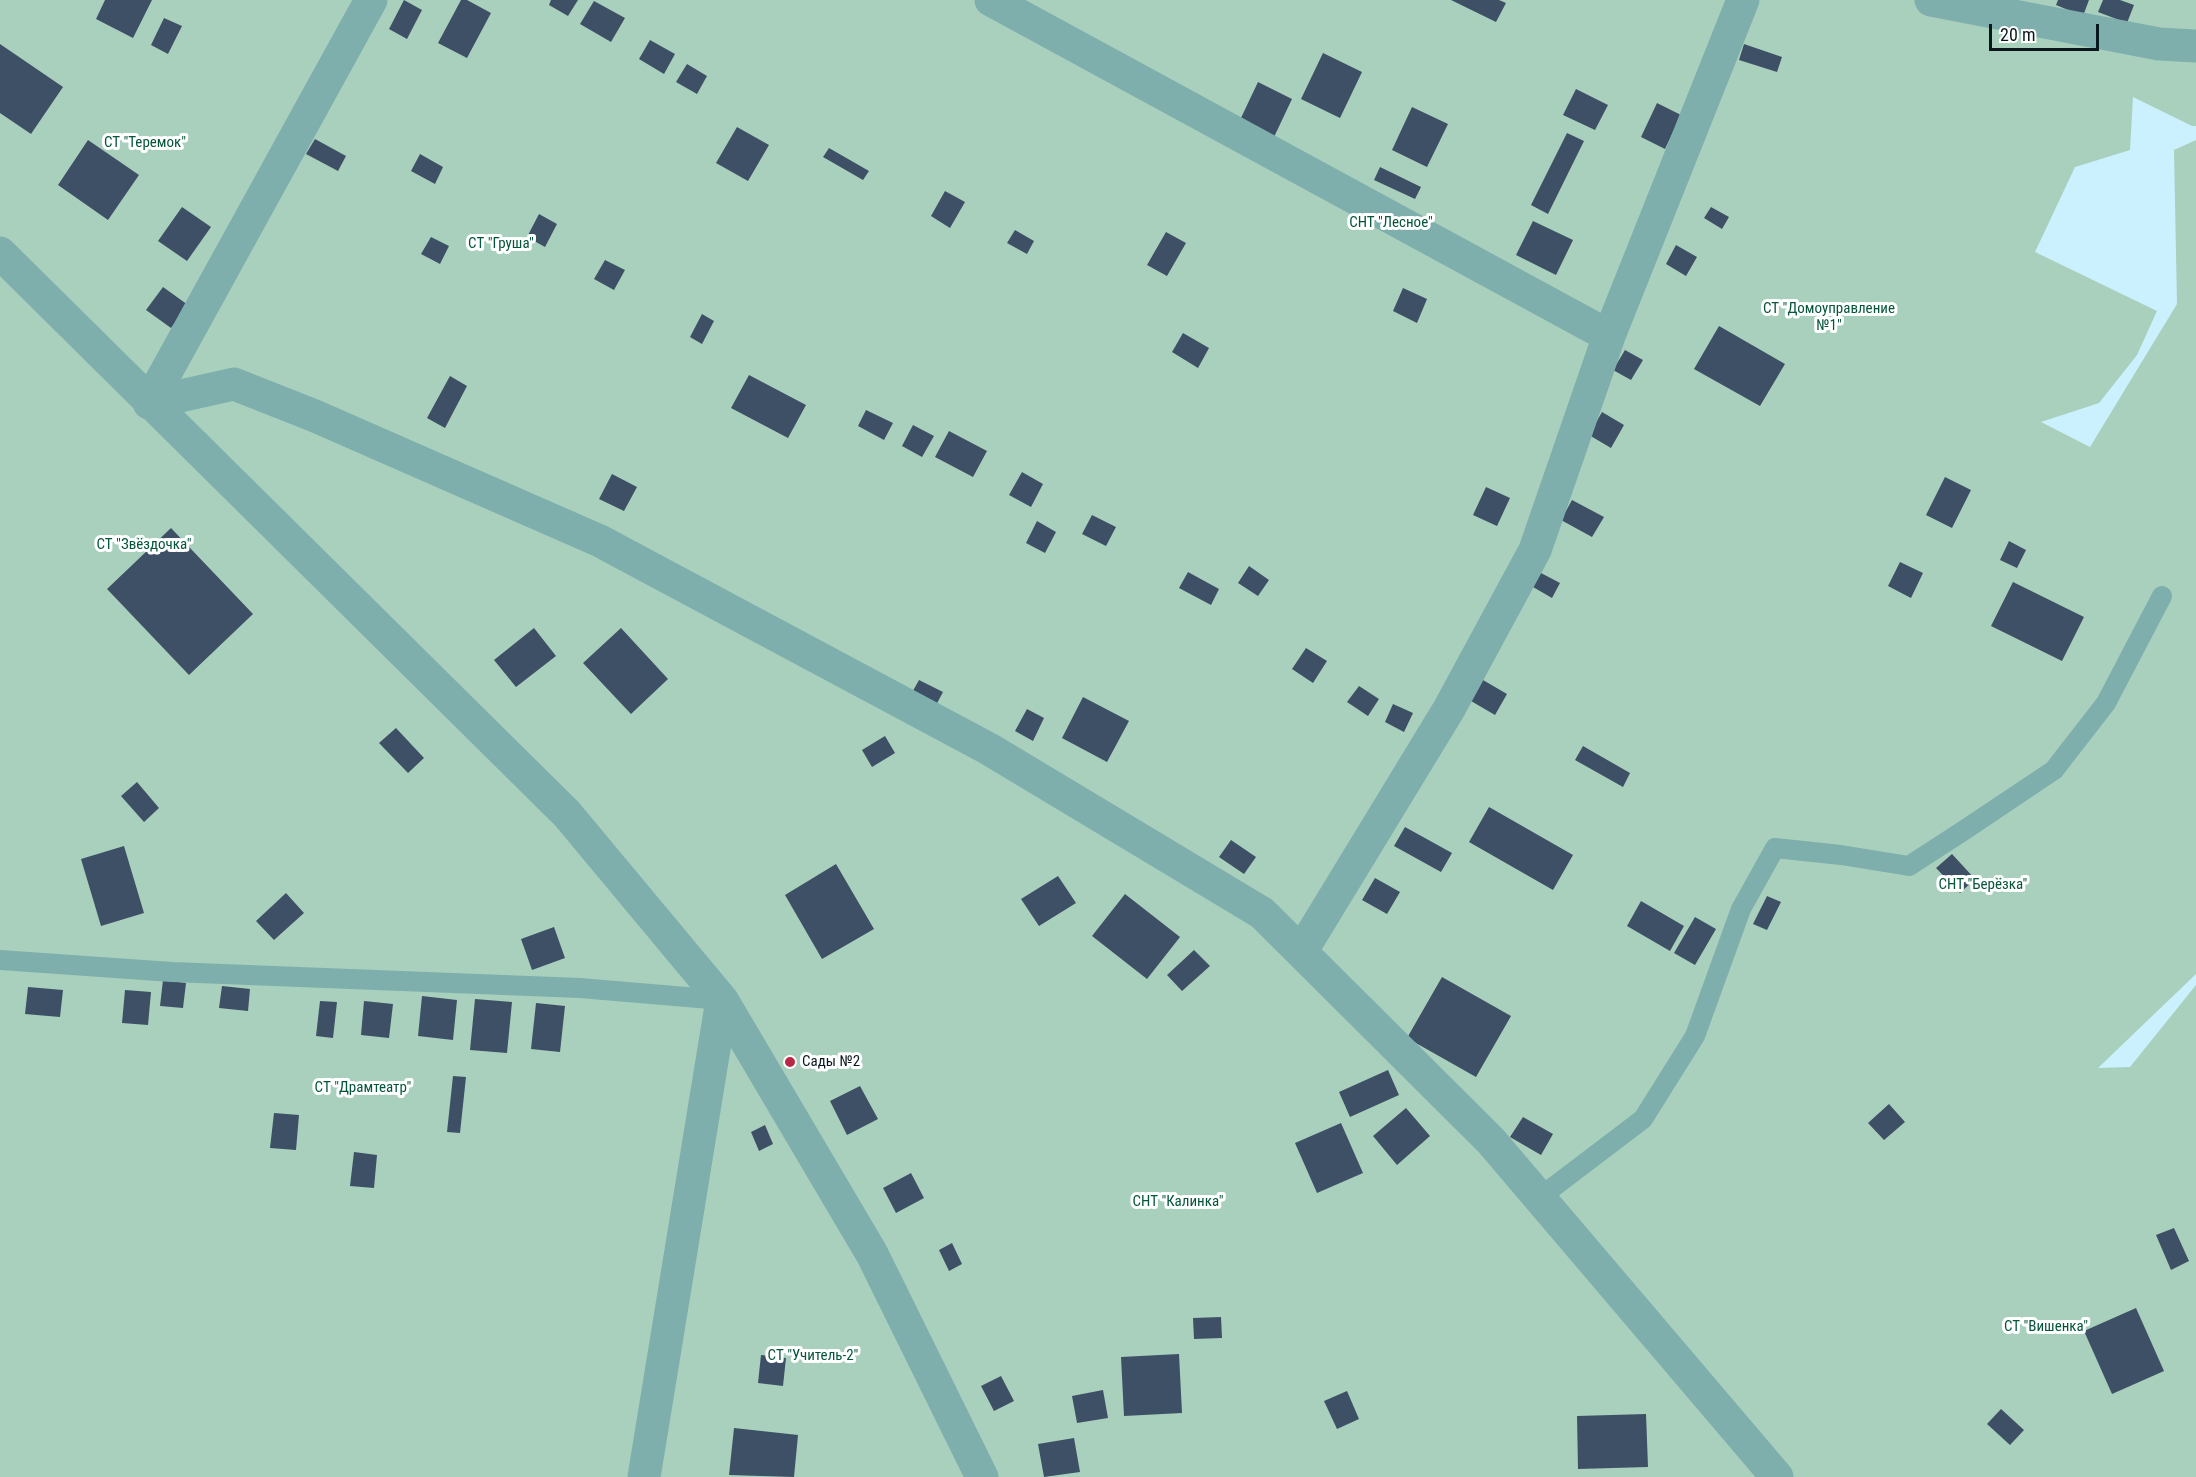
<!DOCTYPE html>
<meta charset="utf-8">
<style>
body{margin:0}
#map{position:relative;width:2196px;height:1477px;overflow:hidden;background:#cbf0fe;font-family:"Roboto Condensed",sans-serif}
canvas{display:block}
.scale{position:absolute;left:1989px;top:24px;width:110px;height:27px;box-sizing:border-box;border:3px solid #0a181d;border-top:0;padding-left:8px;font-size:18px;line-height:21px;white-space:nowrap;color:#0a181d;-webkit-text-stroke:4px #fff;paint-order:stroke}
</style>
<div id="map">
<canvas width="2196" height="1477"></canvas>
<div class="scale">20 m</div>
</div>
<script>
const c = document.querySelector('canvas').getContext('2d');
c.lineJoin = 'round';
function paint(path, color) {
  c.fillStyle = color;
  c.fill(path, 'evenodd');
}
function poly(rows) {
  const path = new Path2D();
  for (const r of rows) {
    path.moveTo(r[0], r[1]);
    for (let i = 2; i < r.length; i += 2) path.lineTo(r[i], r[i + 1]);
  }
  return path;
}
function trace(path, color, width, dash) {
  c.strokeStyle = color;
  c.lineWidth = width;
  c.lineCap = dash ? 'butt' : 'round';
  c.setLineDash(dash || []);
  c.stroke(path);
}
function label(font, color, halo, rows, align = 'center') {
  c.font = font + ' "Roboto Condensed",sans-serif';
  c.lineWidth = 6;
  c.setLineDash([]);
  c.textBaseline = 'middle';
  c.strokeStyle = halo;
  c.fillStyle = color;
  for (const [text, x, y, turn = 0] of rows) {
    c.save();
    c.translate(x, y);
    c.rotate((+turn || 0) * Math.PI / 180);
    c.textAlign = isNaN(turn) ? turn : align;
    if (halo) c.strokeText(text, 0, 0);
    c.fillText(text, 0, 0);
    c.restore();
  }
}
const green = poly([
 [0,0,2196,0,2196,126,2192,126,2133,97,2130,150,2075,167,2035,252,2157,311,2137,355,2099,403,2041,422,2090,447,2177,304,2174,150,2196,140,2196,974,2098,1068,2130,1067,2196,985,2196,1477,0,1477]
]);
const building = poly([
 [105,0,152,0,133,38,96,19],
 [404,0,422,10,407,39,389,29],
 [461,0,467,0,491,13,467,58,438,43],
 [551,0,578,0,568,16,549,5],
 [1451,0,1499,0,1506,3,1496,22],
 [2058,0,2089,0,2083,16,2056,5],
 [2103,0,2120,0,2134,5,2127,23,2098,12],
 [594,1,625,18,611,42,580,24],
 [164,18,182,26,168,54,151,45],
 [650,40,675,54,664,74,639,59],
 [0,44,63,87,31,134,0,113],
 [1744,44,1782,57,1777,72,1739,60],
 [1323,53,1362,72,1340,118,1301,99],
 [687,64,707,76,697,94,676,82],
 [1258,82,1292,99,1274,137,1240,120],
 [1576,89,1608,105,1595,130,1563,115],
 [1657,103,1681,115,1665,149,1641,137],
 [1412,107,1448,124,1427,167,1392,150],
 [737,127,769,145,748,181,716,163],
 [1567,133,1584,141,1548,214,1531,205],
 [315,139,346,156,338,171,306,154],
 [88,140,139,175,108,220,58,185],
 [829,148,869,171,863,180,823,157],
 [420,154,443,167,435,184,411,171],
 [1380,167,1421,187,1415,199,1374,180],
 [945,191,965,202,950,228,931,216],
 [182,207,211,227,187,261,158,241],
 [1711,207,1729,217,1722,229,1704,218],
 [539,214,557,224,545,247,527,237],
 [1533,221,1573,240,1556,275,1516,255],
 [1015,230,1034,241,1027,254,1007,243],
 [1166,232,1186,243,1167,276,1147,265],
 [431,237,449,246,440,264,421,254],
 [1676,245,1697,257,1686,276,1666,264],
 [605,260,625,270,614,290,594,279],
 [163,287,188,305,171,328,146,310],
 [1403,288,1427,299,1417,323,1393,311],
 [702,314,714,321,702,344,690,337],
 [1719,326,1785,364,1760,406,1694,369],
 [1183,333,1209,348,1198,368,1172,352],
 [1625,350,1643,360,1631,380,1613,370],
 [749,375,806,405,788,438,731,408],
 [450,376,467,386,445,428,427,418],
 [866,410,893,423,884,440,858,426],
 [1602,412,1624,425,1611,448,1589,435],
 [913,425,934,436,922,457,902,446],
 [949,431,987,451,973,477,935,457],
 [1022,472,1043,484,1031,507,1009,495],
 [612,474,637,487,624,511,599,499],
 [1945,477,1971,490,1952,528,1926,515],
 [1486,487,1510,498,1497,526,1473,515],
 [1572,500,1604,517,1592,537,1561,520],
 [1092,515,1116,527,1106,546,1082,534],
 [1037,521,1056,532,1045,553,1026,543],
 [171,528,253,614,189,675,107,589],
 [2009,541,2026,550,2017,568,2000,560],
 [1900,562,1923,573,1911,598,1888,586],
 [1249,566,1269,580,1258,596,1238,583],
 [1188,572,1219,589,1211,605,1179,588],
 [1541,573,1560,583,1552,598,1533,587],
 [2013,582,2084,617,2062,661,1991,626],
 [534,628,556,656,516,687,494,660],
 [621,628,668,679,631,714,583,663],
 [1306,648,1327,661,1313,683,1292,669],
 [919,680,943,692,934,709,910,696],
 [1483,680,1507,694,1495,715,1471,701],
 [1359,686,1379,699,1368,716,1347,702],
 [1083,697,1129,721,1107,762,1062,738],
 [1393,704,1413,713,1404,732,1385,722],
 [1027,709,1044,718,1033,741,1015,731],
 [396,728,424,758,408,773,379,743],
 [885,736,895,753,872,767,862,750],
 [1583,746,1630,773,1623,787,1575,760],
 [137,782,159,808,144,822,121,796],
 [1489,807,1573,855,1553,890,1469,842],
 [1405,827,1452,853,1441,872,1394,846],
 [1231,840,1256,857,1244,874,1219,857],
 [124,846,144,913,101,926,81,859],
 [1952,854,1975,879,1960,893,1936,868],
 [836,864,874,929,822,959,785,895],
 [1058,876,1076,903,1039,926,1021,899],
 [1375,878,1400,892,1387,914,1362,900],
 [286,893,304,913,274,940,256,921],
 [1125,894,1180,937,1147,979,1092,936],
 [1767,896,1781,902,1767,930,1753,924],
 [1641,901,1684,926,1670,951,1627,926],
 [1695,917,1716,929,1695,965,1674,953],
 [554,927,565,958,532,970,521,939],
 [1194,950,1210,966,1182,991,1167,975],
 [1442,977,1511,1016,1476,1077,1407,1038],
 [163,980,186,983,183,1008,160,1006],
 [222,986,250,989,248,1011,219,1008],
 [28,987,63,990,60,1017,25,1014],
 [125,990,151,992,148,1025,122,1023],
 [422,996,457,1000,453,1040,418,1036],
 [475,999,512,1002,507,1053,470,1050],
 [320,1001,337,1002,333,1038,316,1036],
 [364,1001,393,1004,389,1038,361,1035],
 [536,1003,565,1006,560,1052,531,1049],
 [1388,1070,1399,1095,1350,1117,1339,1092],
 [453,1076,466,1077,460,1133,447,1132],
 [860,1086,878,1119,847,1135,830,1101],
 [1889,1104,1905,1122,1884,1140,1868,1123],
 [1406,1108,1430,1136,1397,1165,1373,1136],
 [274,1113,299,1115,296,1150,270,1148],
 [1523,1117,1553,1134,1541,1155,1510,1137],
 [1341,1123,1363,1173,1317,1193,1295,1143],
 [765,1125,773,1144,759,1151,751,1132],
 [354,1152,377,1155,374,1188,350,1186],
 [911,1173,924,1198,896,1213,883,1188],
 [2174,1228,2189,1261,2171,1270,2156,1235],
 [952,1243,962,1264,949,1271,939,1250],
 [2136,1308,2164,1371,2112,1394,2084,1331],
 [1221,1317,1222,1338,1194,1339,1193,1318],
 [1179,1354,1182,1413,1124,1416,1121,1357],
 [761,1355,786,1358,783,1386,758,1383],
 [1001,1376,1014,1401,994,1411,981,1386],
 [1103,1390,1108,1418,1077,1423,1072,1396],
 [1347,1391,1359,1419,1337,1429,1324,1401],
 [2001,1409,2024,1430,2010,1445,1987,1424],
 [1646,1414,1648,1467,1578,1469,1577,1416],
 [734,1428,798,1435,794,1477,729,1475],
 [1074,1438,1080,1472,1044,1477,1038,1444]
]);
const service = poly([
 [0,960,172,972,580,988,722,1000],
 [1539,1198,1643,1119,1695,1036,1741,909,1775,848,1841,855,1909,866,1966,829,2054,770,2106,703,2162,596]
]);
const minor = poly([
 [991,0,1609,336],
 [1931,0,2159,44,2196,46],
 [0,253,567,814,722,1000,872,1254,982,1477],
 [149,403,234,384,315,416,600,541,989,749,1262,913,1491,1141,1777,1477],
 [149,403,371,0],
 [1301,952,1449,709,1535,550,1609,336,1743,0],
 [644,1477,722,1000]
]);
const markers = [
 [790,1062,6,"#b92846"]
];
const parkNames = [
 ["СТ \"Теремок\"",145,143],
 ["СНТ \"Лесное\"",1391,223],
 ["СТ \"Груша\"",501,244],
 ["СТ \"Домоуправление",1829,309],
 ["№1\"",1829,326],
 ["СТ \"Звёздочка\"",144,545],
 ["СНТ \"Берёзка\"",1983,885],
 ["СТ \"Драмтеатр\"",363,1088],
 ["СНТ \"Калинка\"",1178,1202],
 ["СТ \"Вишенка\"",2046,1327],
 ["СТ \"Учитель-2\"",813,1356]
];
const poiNames = [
 ["Сады №2",802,1062]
];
paint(green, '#a9d0bc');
paint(building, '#3e5066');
trace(service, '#7fafad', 20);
trace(minor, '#7fafad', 33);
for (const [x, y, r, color] of markers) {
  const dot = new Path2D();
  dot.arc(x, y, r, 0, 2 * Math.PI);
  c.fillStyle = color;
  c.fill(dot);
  trace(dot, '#fff', 2);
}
label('15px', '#04553a', '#fff', parkNames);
label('15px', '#0a181d', '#fff', poiNames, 'left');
</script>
